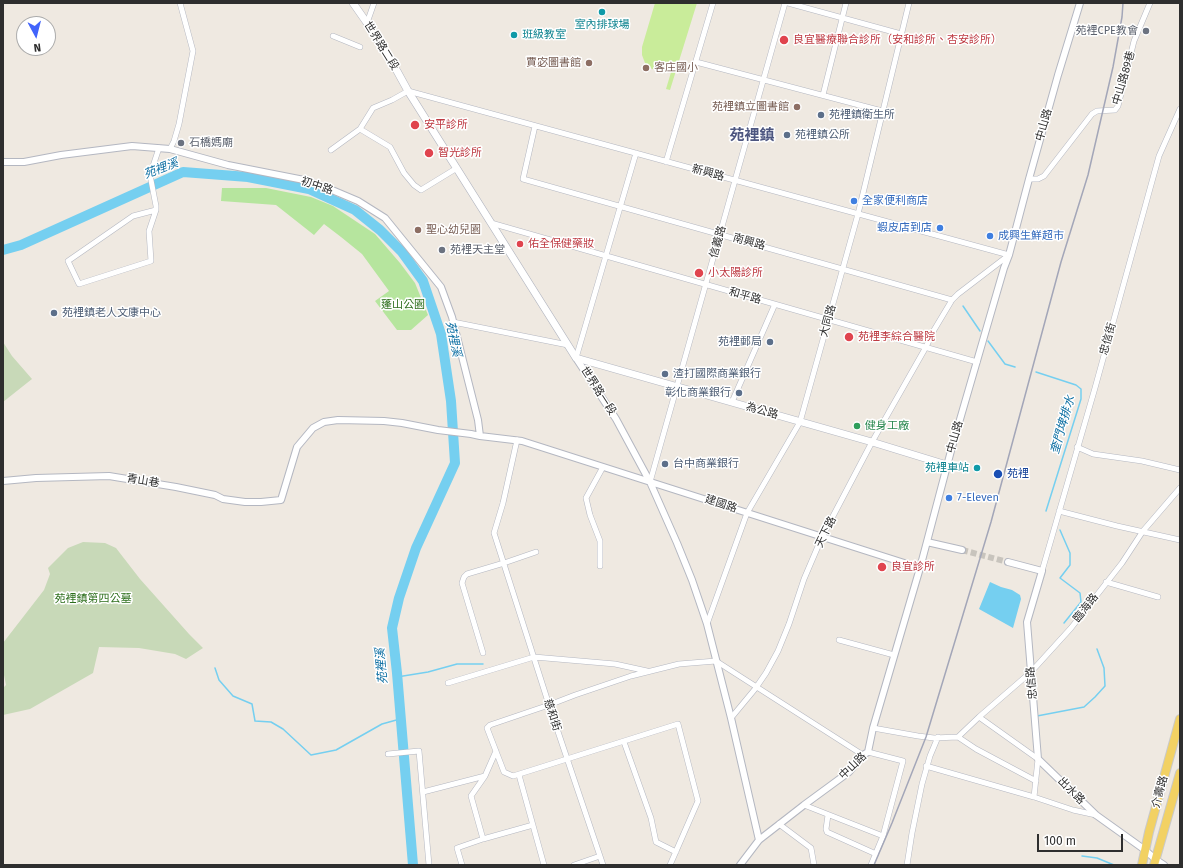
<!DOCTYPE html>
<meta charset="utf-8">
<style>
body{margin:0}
#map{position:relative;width:1183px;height:868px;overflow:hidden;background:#efe9e1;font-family:"Fira Sans",sans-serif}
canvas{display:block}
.frame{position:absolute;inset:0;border:4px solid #2e2e2e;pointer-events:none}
.north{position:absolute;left:16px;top:16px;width:40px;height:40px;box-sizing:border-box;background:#fff;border:1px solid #ababab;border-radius:50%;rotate:173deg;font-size:11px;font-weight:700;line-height:16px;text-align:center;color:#2e2e2e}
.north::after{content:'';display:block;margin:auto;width:14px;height:18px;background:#4264fb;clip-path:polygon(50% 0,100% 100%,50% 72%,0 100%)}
.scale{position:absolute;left:1037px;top:834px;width:86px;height:18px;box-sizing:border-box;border:2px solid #2e2e2e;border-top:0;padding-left:5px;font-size:12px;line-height:14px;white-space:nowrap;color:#2e2e2e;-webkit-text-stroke:3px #fff;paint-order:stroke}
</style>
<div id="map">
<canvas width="1183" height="868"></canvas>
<div class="frame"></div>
<div class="north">N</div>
<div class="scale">100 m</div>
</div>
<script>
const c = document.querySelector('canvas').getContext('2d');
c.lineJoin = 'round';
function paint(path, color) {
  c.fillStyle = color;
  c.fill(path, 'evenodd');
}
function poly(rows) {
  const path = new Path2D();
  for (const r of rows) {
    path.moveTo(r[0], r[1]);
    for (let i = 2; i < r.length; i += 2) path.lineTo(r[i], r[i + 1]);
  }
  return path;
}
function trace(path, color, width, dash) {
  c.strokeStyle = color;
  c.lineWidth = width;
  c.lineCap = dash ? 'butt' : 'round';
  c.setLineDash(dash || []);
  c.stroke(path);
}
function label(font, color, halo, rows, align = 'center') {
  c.font = font + ' "Fira Sans","Noto Sans TC",sans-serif';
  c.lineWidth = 3;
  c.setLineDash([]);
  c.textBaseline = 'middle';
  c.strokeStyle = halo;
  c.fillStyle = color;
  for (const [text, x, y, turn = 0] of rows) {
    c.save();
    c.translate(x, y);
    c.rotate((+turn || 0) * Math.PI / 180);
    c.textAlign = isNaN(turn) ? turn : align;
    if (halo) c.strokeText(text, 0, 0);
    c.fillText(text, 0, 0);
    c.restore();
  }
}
const green = poly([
 [222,188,266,188,311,197,333,206,375,234,400,263,415,283,428,315,411,330,397,330,375,301,389,291,362,254,341,237,324,224,314,235,276,205,221,201]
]);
const cemetery = poly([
 [3,342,12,356,32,379,3,402],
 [83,542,105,543,116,548,140,579,189,634,203,648,186,659,175,654,139,648,99,647,93,673,30,709,3,715,3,688,6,685,3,670,3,643,44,590,50,574,48,568,68,548]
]);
const pitch = poly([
 [655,3,690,3,691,4,697,3,670,90,666,89,672,69,661,71,652,69,645,63,642,55,642,47]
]);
const water = poly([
 [990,582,1001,587,1012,590,1020,595,1021,599,1013,628,979,609]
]);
const stream = poly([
 [963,306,980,331],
 [988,341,1005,364,1015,367],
 [1036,372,1076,385,1081,389,1081,399,1046,511],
 [1060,530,1070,553,1070,565,1060,578,1080,593,1081,602,1064,623],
 [215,668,219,680,233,696,252,704,255,721,271,722,283,729,311,755,336,750,382,724,400,719],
 [397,677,428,672,457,664,483,664],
 [1037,716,1084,707,1095,697,1105,686,1104,668,1097,649],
 [1082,856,1097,858,1114,865]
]);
const river = poly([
 [3,250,21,245,183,172,248,177,309,189,355,210,380,230,402,252,423,281,441,334,451,401,455,463,416,548,399,598,392,628,397,673,413,865]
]);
const tertiaryTunnel = poly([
 [962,550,1008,562]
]);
const minor = poly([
 [788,3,901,34],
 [367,23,374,3],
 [333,36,360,47],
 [696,62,882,111],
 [823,95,846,3],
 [535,126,523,179,952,300],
 [360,129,390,147,404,173,414,185,421,190,457,168],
 [170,149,174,141,179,124,193,51,180,3],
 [331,150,360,129,373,108,392,100,408,91,1009,255],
 [666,162,713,3],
 [1029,179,1038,179,1044,176,1092,114,1097,111,1115,110,1118,106,1134,41,1150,3],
 [156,210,133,216,68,261,79,284,151,261,149,231,156,210,156,206,150,175,159,148],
 [491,223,977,362],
 [453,322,568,345],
 [576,358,636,153],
 [732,402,775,304],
 [517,440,503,503,494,533,549,705,603,865],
 [1077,447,1093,454,1142,461,1180,470],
 [650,482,785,3],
 [1059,511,1117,526,1180,540],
 [600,566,600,541,590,515,586,498,603,467],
 [1042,571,1095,388,1159,156,1180,109],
 [1106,582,1158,597],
 [707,624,747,513,800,422,858,214,909,3],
 [839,640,894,655],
 [483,653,462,583,464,577,467,574,504,563,536,552],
 [448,683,534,657,615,664,647,671],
 [979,717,1038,759,1034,797],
 [731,718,755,689,766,673,778,651,789,624,804,579,822,537,872,442,926,347,934,330,952,300,958,294,1009,255],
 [873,728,918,736,934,738,958,737,979,717,1031,672,1071,628,1122,563,1143,531,1180,488],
 [958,737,976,749,1036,781],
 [624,742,651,818,656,842,676,852],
 [388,754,419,751,429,865],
 [926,766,1034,797,1073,810,1096,815],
 [519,775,544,865],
 [423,792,485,776],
 [804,805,883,836,903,761,868,752],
 [828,815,826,829,827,832,876,854],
 [779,824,811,848,814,865],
 [483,839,471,796,485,776,496,751],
 [462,865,457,848,483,839,533,825],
 [574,865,600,856],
 [670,865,698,801,678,724,513,776,504,772,487,728,490,725,549,705,575,695,631,676,679,664,716,661,863,755],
 [871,865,883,836],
 [907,865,912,833,922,784,930,756,938,737]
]);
const tertiary = poly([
 [3,162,24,162,61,155,132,146,170,149,228,165,304,180,325,187,358,201,385,218,441,287,452,317,478,420,480,436],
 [576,358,616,419,650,482,677,543,692,580,707,624,731,718,759,840],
 [3,481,36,478,109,476,176,487,215,495,223,499,245,502,261,502,281,500,297,447,313,428,324,422,338,420,384,421,402,423,438,430,471,434,480,436,522,441,920,568],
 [927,542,962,550],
 [1008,562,1042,571,1027,622,1038,759,1096,815,1145,850,1155,859,1164,865],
 [740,865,759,840,804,805,849,772,863,755,868,752,873,728,920,568,952,447,1004,268,1009,255,1029,179,1058,75,1080,3]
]);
const secondary = poly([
 [353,3,367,23,397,71,408,91,576,358,872,442,947,465]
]);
const primary = poly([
 [1142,865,1149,832,1180,719],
 [1154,865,1180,773]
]);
const rail = poly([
 [874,865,892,823,926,737,991,522,1061,262,1088,175,1113,67,1122,17,1123,3]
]);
const markers = [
 [602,12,4,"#0f9aa8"],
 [1146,31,4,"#6b7280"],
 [514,35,4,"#0f9aa8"],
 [784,40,5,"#e0444e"],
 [589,63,4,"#8d6e63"],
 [646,68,4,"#8d6e63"],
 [797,107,4,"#8d6e63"],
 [821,115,4,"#5c6f8a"],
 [415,125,5,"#e0444e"],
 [787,135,4,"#5c6f8a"],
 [181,143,4,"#6b7280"],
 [429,153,5,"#e0444e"],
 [854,201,4,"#3f7fe0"],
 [940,228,4,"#3f7fe0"],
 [418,230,4,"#8d6e63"],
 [990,236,4,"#3f7fe0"],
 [520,244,4,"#e0444e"],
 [442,250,4,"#6b7280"],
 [699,273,5,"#e0444e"],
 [54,313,4,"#5c6f8a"],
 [849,337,5,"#e0444e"],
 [770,342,4,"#5c6f8a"],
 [665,374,4,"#5c6f8a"],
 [739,393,4,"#5c6f8a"],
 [857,426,4,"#2e9e5b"],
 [665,464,4,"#5c6f8a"],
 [977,468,4,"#0f9aa8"],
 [998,474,5,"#1a4fb4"],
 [949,498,4,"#3f7fe0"],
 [882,567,5,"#e0444e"]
];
const cultureNames = [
 ["室內排球場",602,25],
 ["班級教室",522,35,"left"],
 ["苑裡車站",969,468,"right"]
];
const worshipNames = [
 ["苑裡CPE教會",1138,31,"right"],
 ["石橋媽廟",189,143],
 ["苑裡天主堂",450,250]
];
const healthNames = [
 ["良宜醫療聯合診所（安和診所、杏安診所）",793,40],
 ["安平診所",424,125],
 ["智光診所",438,153],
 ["佑全保健藥妝",528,244],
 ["小太陽診所",708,273],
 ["苑裡李綜合醫院",858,337],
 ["良宜診所",891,567]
];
const streetNames = [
 ["世界路二段",381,46,58],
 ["中山路89巷",1124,78,-74],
 ["中山路",1044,125,-74],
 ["新興路",708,173,15],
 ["初中路",317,186,18],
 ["信義路",718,242,-74],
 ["南興路",749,242,16],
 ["和平路",745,296,16],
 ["大同路",828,321,-74],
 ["忠信街",1108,339,-74],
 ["世界路一段",598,391,57],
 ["為公路",762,411,16],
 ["中山路",955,437,-74],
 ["青山巷",143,481,9],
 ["建國路",721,504,18],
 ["天下路",826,532,-64],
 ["臨海路",1086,608,-52],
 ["忠信路",1032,683,-95],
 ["慈和街",552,715,72],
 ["中山路",853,766,-44],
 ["出水路",1071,791,45],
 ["介壽路",1160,792,-75]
];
const educationNames = [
 ["賈宓圖書館",581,63],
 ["客庄國小",654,68,"left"],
 ["苑裡鎮立圖書館",789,107],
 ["聖心幼兒園",426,230,"left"]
];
const serviceNames = [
 ["苑裡鎮衛生所",829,115],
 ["苑裡鎮公所",795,135],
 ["苑裡鎮老人文康中心",62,313],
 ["苑裡郵局",762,342,"right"],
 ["渣打國際商業銀行",673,374],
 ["彰化商業銀行",731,393,"right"],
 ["台中商業銀行",673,464]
];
const shopNames = [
 ["全家便利商店",862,201],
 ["蝦皮店到店",932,228,"right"],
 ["成興生鮮超市",998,236],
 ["7-Eleven",957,498]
];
const parkNames = [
 ["蓬山公園",403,305],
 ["苑裡鎮第四公墓",93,599]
];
const leisureNames = [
 ["健身工廠",865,426]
];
const transitNames = [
 ["苑裡",1007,474]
];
const waterNames = [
 ["苑裡溪",161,169,-21],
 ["苑裡溪",453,339,78],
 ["奎門埤排水",1063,425,-74],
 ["苑裡溪",382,666,-95]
];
const districtNames = [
 ["苑裡鎮",752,136]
];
paint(green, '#b6e59e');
paint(cemetery, '#c8d9b8');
paint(pitch, '#c9ec9a');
paint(water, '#75cff0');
trace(stream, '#75cff0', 1.5);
trace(river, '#75cff0', 10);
trace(tertiaryTunnel, '#c8c4bd', 6, [6, 3]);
trace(minor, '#b4b7c1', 6);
trace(tertiary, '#b4b7c1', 8);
trace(secondary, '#b4b7c1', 8);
trace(primary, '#c9c9c9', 10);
trace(minor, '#fff', 5);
trace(tertiary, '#fff', 6);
trace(secondary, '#fff', 7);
trace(primary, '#f2d163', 8);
trace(rail, '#a3a6b8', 1.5);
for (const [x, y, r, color] of markers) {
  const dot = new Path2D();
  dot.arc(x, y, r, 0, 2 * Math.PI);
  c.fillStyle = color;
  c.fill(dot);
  trace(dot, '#fff', 1.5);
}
label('11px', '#0d838f', '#fff', cultureNames);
label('11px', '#5b616d', '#fff', worshipNames, 'left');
label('11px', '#be3a42', '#fff', healthNames, 'left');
label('11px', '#2e2e2e', '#fff', streetNames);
label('11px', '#785e54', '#fff', educationNames, 'right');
label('11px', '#4e5e75', '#fff', serviceNames, 'left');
label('11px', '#366cbe', '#fff', shopNames, 'left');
label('11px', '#2c6e1b', '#fff', parkNames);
label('11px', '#27864d', '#fff', leisureNames, 'left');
label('11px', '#164399', '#fff', transitNames, 'left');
label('italic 12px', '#0d6fa3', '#fff', waterNames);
label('bold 15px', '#4d5680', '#fff', districtNames);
</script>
